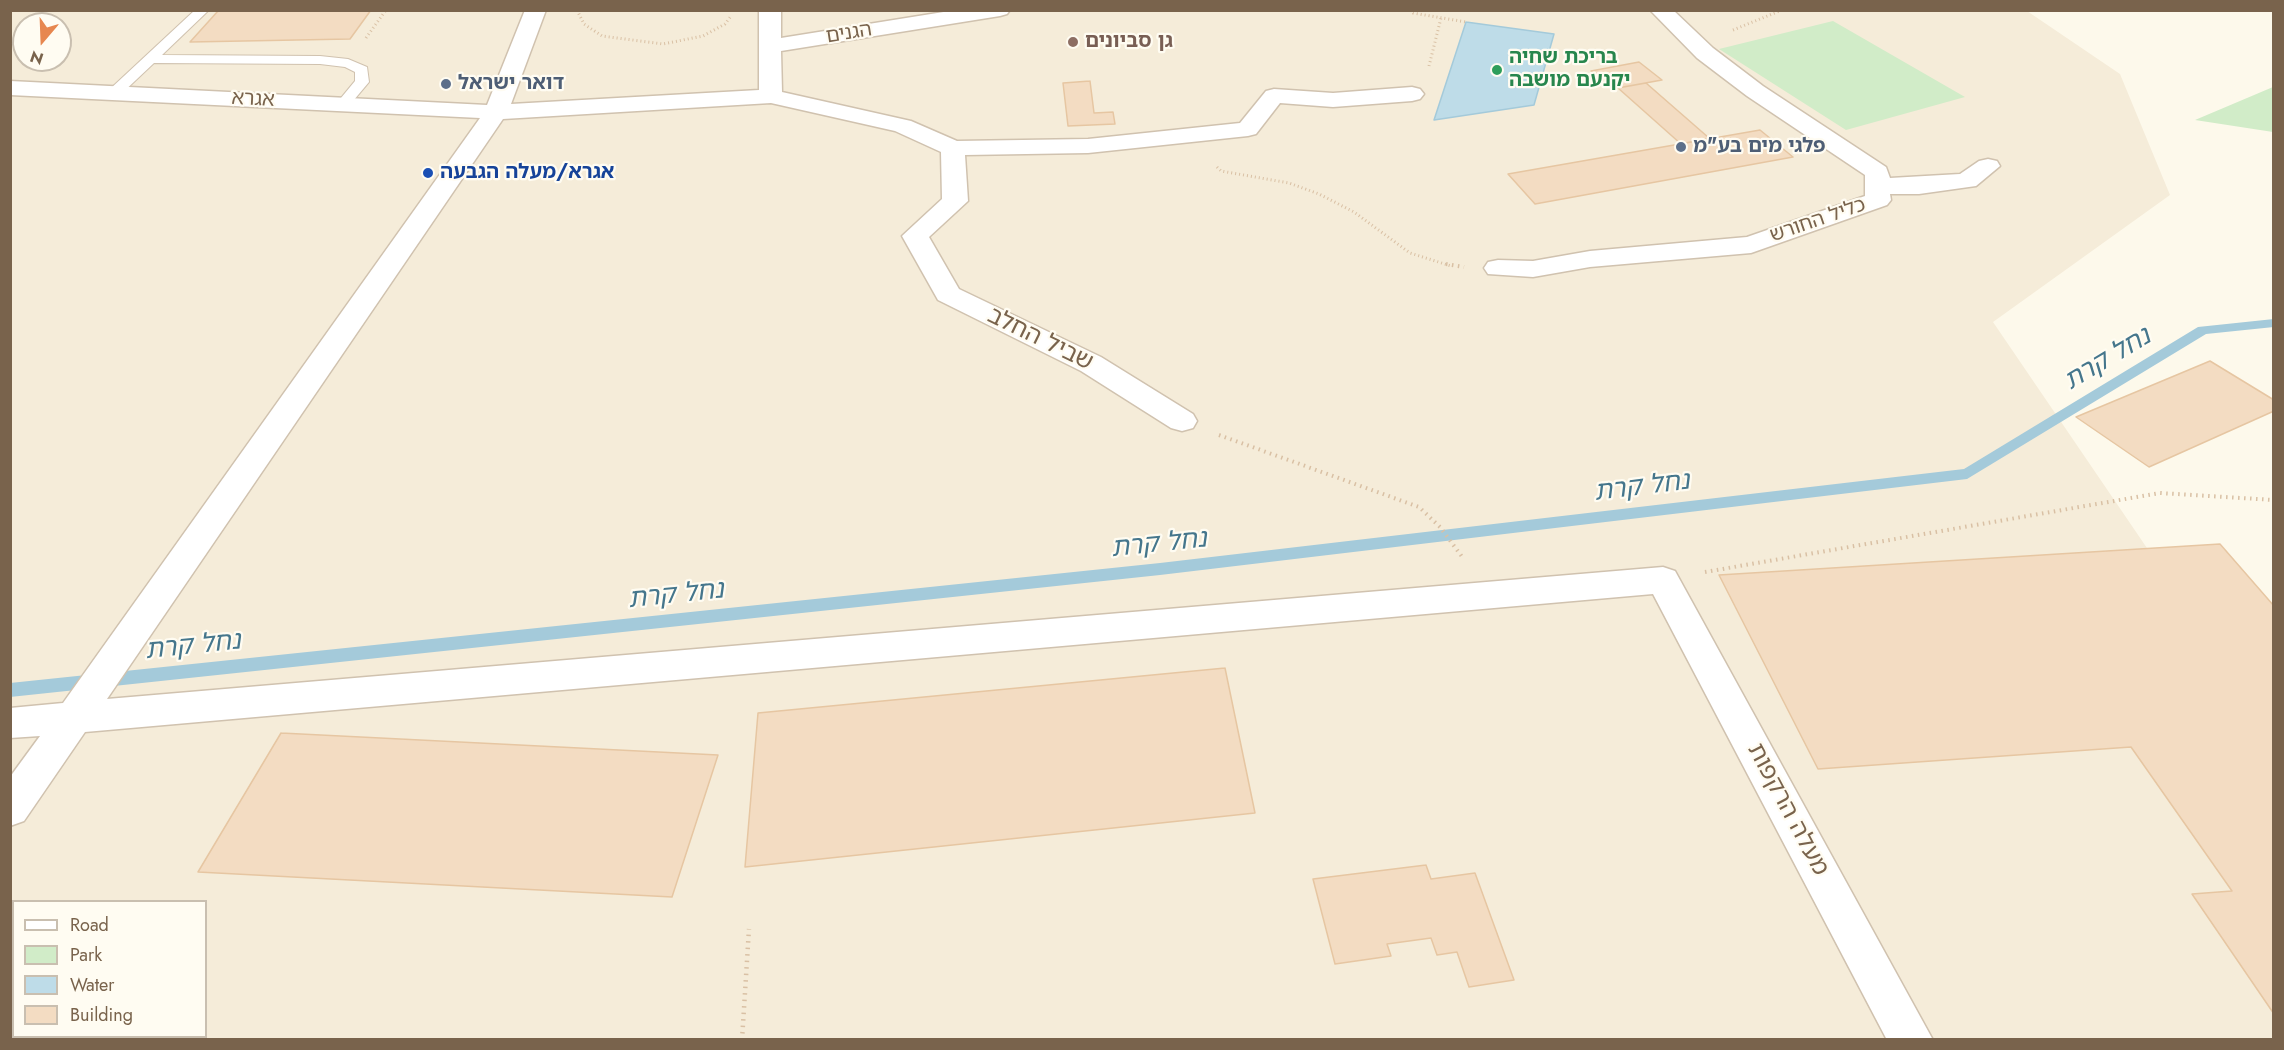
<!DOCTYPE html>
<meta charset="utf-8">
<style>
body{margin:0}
#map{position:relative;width:2284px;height:1050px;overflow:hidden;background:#fdf9eb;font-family:Jost,sans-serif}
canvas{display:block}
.frame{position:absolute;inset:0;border:12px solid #79634c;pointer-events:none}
.legend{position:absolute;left:12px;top:900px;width:195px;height:138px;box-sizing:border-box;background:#fffcf2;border:2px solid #c9bfb0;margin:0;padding:8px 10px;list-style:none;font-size:18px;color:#79634c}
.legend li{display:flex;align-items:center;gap:12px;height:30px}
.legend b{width:30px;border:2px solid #c9bfb0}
.north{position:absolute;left:12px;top:12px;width:60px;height:60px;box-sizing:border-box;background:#fffcf2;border:2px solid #c9bfb0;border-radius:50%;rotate:199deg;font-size:16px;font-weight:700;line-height:24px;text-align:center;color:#79634c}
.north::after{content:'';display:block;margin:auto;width:21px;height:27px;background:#e7874f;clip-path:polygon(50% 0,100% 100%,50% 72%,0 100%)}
</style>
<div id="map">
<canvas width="2284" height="1050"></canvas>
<div class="frame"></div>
<ul class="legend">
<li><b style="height:8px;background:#fff"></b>Road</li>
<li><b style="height:16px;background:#d1ecc8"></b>Park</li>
<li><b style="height:16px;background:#bedce8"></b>Water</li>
<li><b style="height:16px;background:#f3dcc2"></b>Building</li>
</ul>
<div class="north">N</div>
</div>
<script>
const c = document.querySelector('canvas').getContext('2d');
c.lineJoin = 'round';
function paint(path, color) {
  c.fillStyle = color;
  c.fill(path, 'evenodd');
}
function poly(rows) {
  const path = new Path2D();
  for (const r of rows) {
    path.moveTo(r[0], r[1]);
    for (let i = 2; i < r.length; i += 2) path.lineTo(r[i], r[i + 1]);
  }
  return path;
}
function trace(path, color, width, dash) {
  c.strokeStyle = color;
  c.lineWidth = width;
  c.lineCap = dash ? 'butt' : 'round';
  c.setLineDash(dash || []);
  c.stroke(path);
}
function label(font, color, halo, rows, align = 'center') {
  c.font = font + ' Jost,"Noto Sans Hebrew",sans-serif';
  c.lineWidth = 4.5;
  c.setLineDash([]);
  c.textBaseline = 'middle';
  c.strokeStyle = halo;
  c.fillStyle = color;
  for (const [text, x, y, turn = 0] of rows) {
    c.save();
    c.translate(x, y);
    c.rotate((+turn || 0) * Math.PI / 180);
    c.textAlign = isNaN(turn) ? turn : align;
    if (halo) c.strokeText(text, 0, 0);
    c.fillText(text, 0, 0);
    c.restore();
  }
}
const residential = poly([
 [10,11,2027,11,2120,74,2170,195,1993,322,2273,733,2273,1039,11,1039],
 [24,24,60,24,60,60,24,60],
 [14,902,206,902,206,1036,14,1036]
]);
const green = poly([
 [1833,21,1965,97,1846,130,1719,49],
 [2273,87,2273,132,2195,120]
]);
const water = poly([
 [1466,22,1554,34,1534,105,1434,120,1466,22]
]);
const stream = poly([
 [2274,319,2274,327,2206,334,1967,479,1160,575,10,697,10,683,1160,563,1964,469,2198,327,2274,319]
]);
const building = poly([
 [371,10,350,39,190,42,218,11,371,10],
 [1639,62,1662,80,1612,89,1591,71,1639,62],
 [1090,81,1094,113,1113,112,1115,124,1068,126,1063,83,1090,81],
 [1646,83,1709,138,1681,144,1618,88,1646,83],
 [1760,130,1793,157,1535,204,1508,174,1760,130],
 [2210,361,2274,400,2274,411,2149,467,2076,417,2210,361],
 [2220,544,2274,606,2274,1014,2192,894,2232,891,2131,747,1818,769,1719,575,2220,544],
 [1225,668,1255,813,745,867,758,713,1225,668],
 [281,733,718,755,672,897,198,872,281,733],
 [1426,865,1431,879,1475,873,1514,980,1469,987,1457,952,1437,955,1431,938,1387,944,1391,956,1335,964,1313,879,1426,865]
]);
const pathFar2 = poly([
 [577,10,584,24,602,36,663,44,703,36,725,24,731,16],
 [1410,10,1413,13,1466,22],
 [1733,30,1782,10],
 [366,38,386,10],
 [1429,66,1441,18],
 [1217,167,1221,171,1289,183,1319,194,1354,212,1410,253,1451,266]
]);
const pathFar1 = poly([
 [1446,264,1464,267],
 [1219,435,1419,507,1440,527,1463,558],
 [1705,572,2160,493,2274,500]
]);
const path = poly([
 [742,1040,749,929]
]);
const service = poly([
 [195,10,209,10,162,55,320,56,348,59,367,67,369,82,348,107,343,108,336,104,355,81,355,72,345,67,320,64,154,63,119,96,109,96,107,93,109,90,195,10]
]);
const minor = poly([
 [525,10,546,10,511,104,759,90,759,10,781,10,781,38,956,10,1010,10,1007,14,1000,16,781,51,782,92,911,121,957,141,1088,139,1240,123,1266,91,1274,89,1333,93,1412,87,1420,89,1424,94,1420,99,1412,101,1333,107,1280,103,1256,134,1248,136,1088,153,965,155,968,201,929,237,959,289,1101,357,1193,414,1197,421,1193,428,1182,431,1171,428,1081,371,938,300,902,236,942,199,941,152,895,131,771,103,503,119,107,699,1663,567,1675,571,1933,1040,1887,1040,1653,594,85,732,24,821,10,826,10,777,40,736,10,738,10,708,63,703,480,118,10,95,10,81,487,105,525,10],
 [1650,10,1673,10,1713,48,1763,86,1886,167,1890,178,1960,174,1979,161,1988,159,1997,161,2000,166,1976,186,1919,194,1890,194,1891,200,1887,205,1751,253,1590,267,1533,277,1488,274,1484,268,1488,262,1498,260,1533,261,1590,251,1747,237,1865,196,1865,175,1747,96,1697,58,1650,10]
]);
const markers = [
 [1073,42,6,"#8d6e63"],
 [1497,70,6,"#2e9e5b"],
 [446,84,6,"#5c6f8a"],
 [1681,147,6,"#5c6f8a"],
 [428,173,6,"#1a4fb4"]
];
const farStreetnames = [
 ["הגנים",849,34,-9],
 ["אגרא",253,100,3],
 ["כליל החורש",1818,221,-19]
];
const farEducationnames = [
 ["גן סביונים",1085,42]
];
const farLeisurenames = [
 ["בריכת שחיה",1509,58],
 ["יקנעם מושבה",1509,81]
];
const farServicenames = [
 ["דואר ישראל",458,84],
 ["פלגי מים בע\"מ",1693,147]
];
const farTransitnames = [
 ["אגרא/מעלה הגבעה",440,173]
];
const streetNames = [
 ["שביל החלב",1040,340,26],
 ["מעלה הרקפות",1787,810,62]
];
const waterNames = [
 ["נחל קרת",2108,360,-31],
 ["נחל קרת",1642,488,-7],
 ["נחל קרת",1159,545,-6],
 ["נחל קרת",676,596,-6],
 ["נחל קרת",193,647,-6]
];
paint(residential, '#f5ecd9');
paint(green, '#d1ecc8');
paint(water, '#bedce8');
trace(water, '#a4cada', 1.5);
paint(stream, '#a4cada');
paint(building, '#f3dcc2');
trace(building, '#e6c6a2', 1.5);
trace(service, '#d0c2af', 2);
trace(minor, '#d0c2af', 3);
trace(pathFar2, '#d9c0a4', 3, [1, 3]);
trace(pathFar1, '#d9c0a4', 4, [1.5, 4.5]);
trace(path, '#d9c0a4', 4.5, [1.5, 5]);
paint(service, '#fff');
paint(minor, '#fff');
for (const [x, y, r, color] of markers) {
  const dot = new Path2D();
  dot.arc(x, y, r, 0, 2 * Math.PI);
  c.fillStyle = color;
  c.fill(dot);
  trace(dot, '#fffcf2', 2);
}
label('20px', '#79634c', '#fffcf2', farStreetnames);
label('bold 20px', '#785e54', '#fffcf2', farEducationnames, 'left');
label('bold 20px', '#27864d', '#fffcf2', farLeisurenames, 'left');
label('bold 20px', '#4e5e75', '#fffcf2', farServicenames, 'left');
label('bold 20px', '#164399', '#fffcf2', farTransitnames, 'left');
label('24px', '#79634c', '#fffcf2', streetNames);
label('italic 26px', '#45768c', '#fffcf2', waterNames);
</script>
